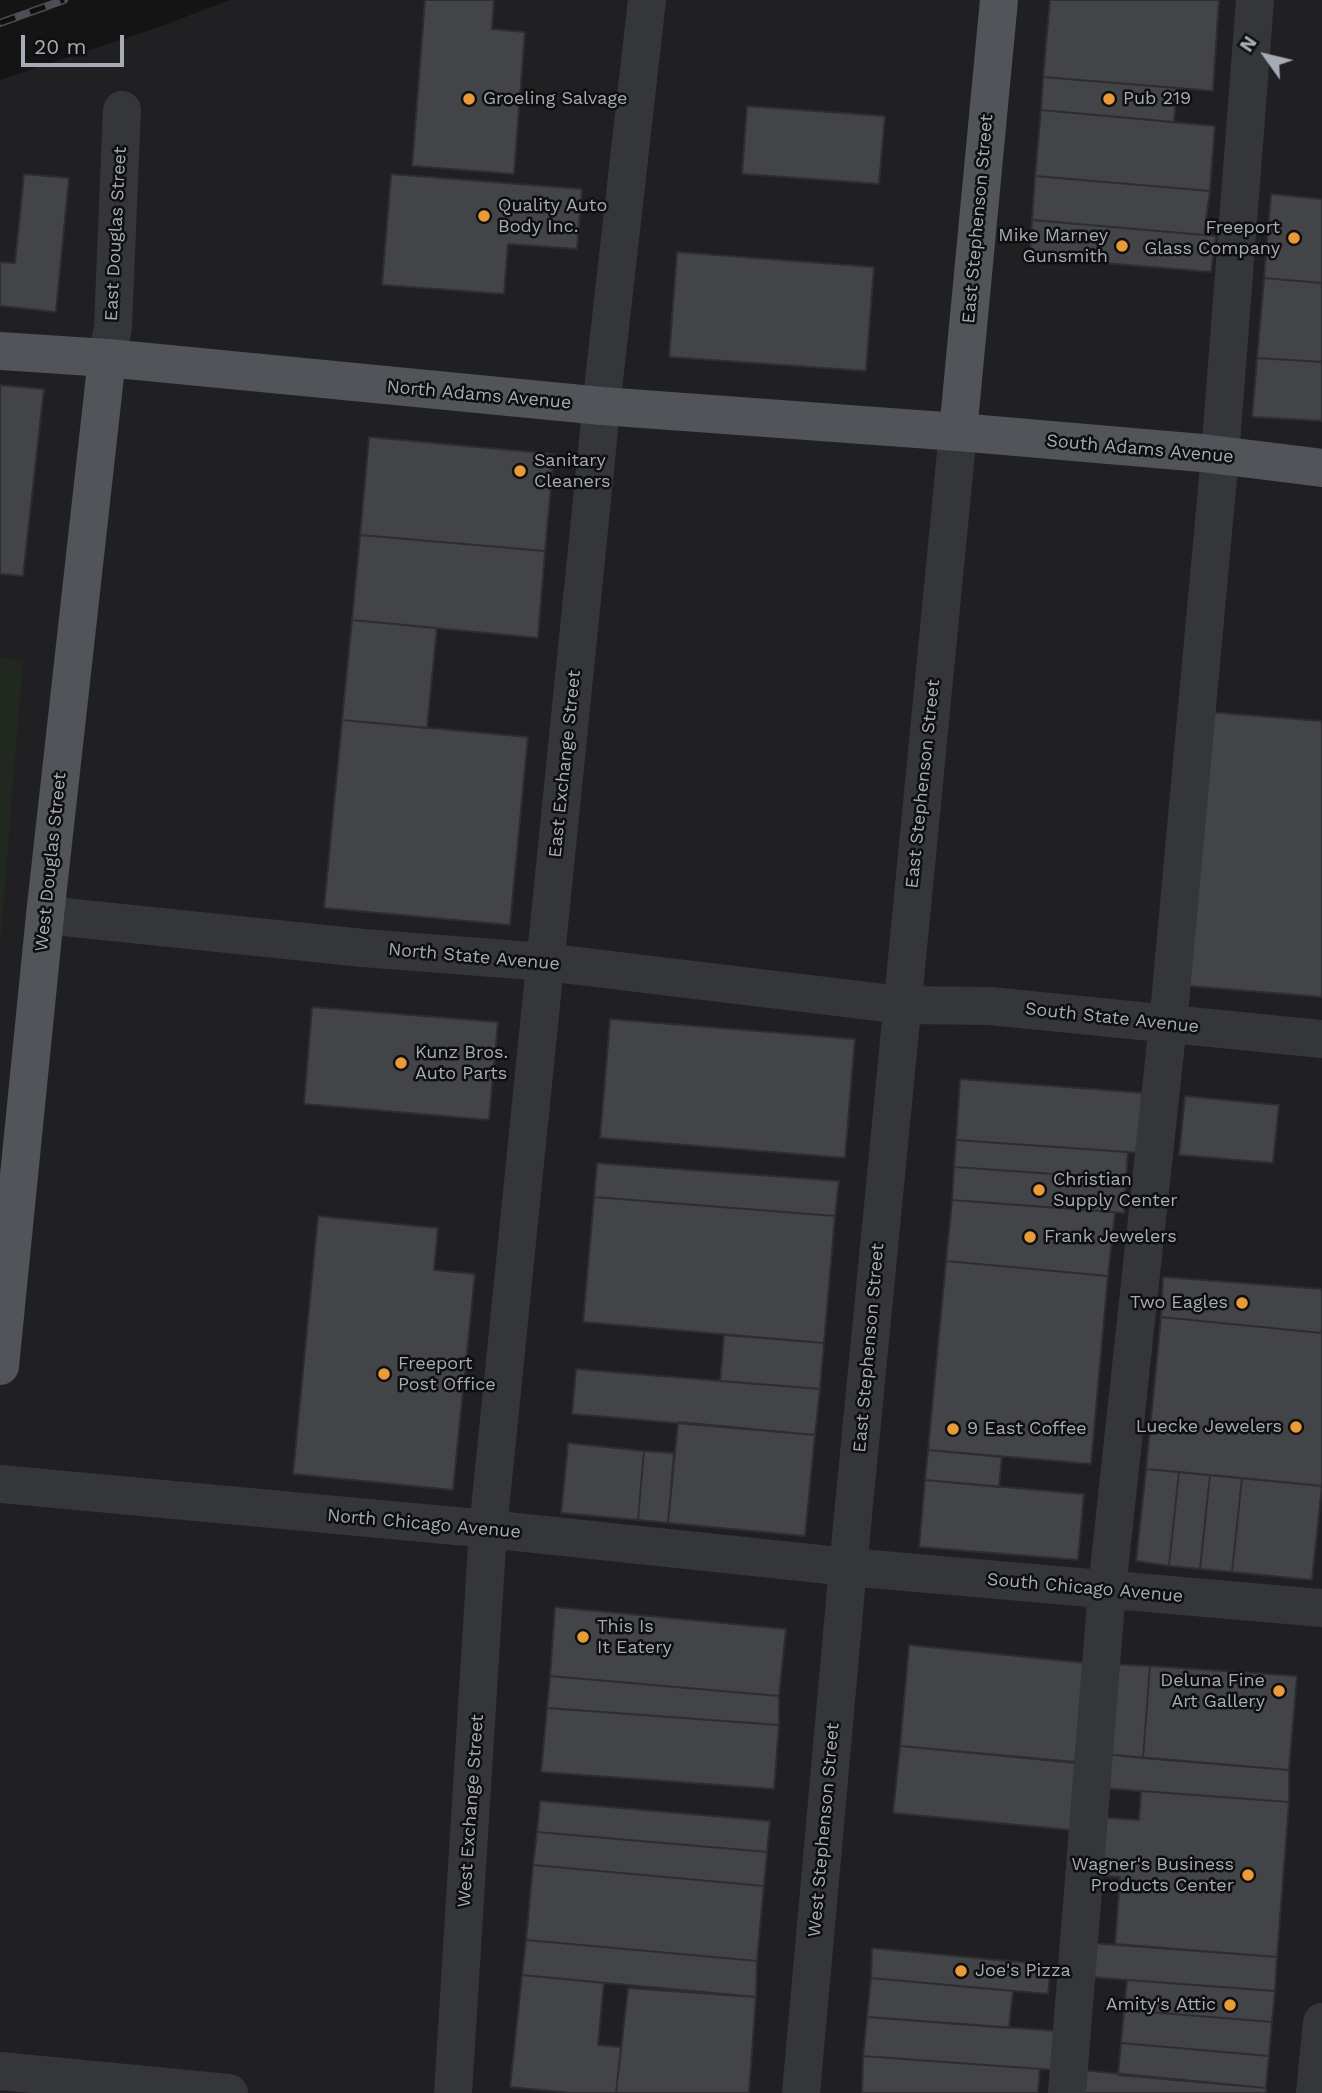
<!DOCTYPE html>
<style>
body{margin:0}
#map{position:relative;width:1322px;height:2093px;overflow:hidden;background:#141415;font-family:"Work Sans",sans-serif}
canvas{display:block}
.north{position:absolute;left:1231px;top:21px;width:70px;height:70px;-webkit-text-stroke:5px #0f0f10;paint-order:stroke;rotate:304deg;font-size:19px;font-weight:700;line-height:28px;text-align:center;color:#a6acb5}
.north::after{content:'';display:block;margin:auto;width:24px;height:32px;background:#a6acb5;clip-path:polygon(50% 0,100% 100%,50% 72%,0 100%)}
.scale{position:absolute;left:21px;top:35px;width:103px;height:32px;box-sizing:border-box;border:4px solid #a6acb5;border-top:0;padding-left:9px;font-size:21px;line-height:24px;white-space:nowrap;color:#a6acb5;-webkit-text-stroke:5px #0f0f10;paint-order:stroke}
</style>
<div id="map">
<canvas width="1322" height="2093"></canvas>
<div class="north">N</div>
<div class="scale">20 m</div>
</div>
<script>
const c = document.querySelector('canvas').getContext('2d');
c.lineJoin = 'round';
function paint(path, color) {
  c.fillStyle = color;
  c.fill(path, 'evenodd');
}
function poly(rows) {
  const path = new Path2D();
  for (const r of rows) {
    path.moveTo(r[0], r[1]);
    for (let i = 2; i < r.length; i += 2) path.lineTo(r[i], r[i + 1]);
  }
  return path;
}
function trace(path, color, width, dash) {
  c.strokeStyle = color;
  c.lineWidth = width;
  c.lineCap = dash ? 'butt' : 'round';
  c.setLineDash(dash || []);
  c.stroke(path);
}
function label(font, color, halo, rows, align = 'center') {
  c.font = font + ' "Work Sans",sans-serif';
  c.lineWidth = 5;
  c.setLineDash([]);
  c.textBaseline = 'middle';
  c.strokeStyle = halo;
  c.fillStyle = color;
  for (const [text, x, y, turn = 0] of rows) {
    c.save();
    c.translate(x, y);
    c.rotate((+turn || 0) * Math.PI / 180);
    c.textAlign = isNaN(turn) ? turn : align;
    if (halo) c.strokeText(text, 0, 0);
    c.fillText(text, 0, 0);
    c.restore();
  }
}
const built = poly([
 [229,0,1322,0,1322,2093,0,2093,0,80,162,26]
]);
const green = poly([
 [0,658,23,660,0,945]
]);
const building = poly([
 [425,0,494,0,492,29,525,32,514,174,412,166,425,0],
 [1050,0,1219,0,1213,91,1043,77,1050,0],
 [1043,77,1177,88,1174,122,1041,110,1043,77],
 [747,106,885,116,879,184,742,174,747,106],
 [1041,110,1215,126,1210,191,1035,176,1041,110],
 [24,174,69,178,56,312,0,306,0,262,15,263,24,174],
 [391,174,582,189,577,249,508,244,504,294,382,285,391,174],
 [1035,176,1210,191,1204,235,1032,220,1035,176],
 [1271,194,1322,199,1322,283,1264,278,1271,194],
 [1032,220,1216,236,1211,272,1030,257,1032,220],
 [677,252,874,267,866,371,669,357,677,252],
 [1264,278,1322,283,1322,362,1257,358,1264,278],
 [1257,358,1322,362,1322,421,1252,417,1257,358],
 [0,385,44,389,23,576,0,574,0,385],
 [369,437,554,454,545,551,360,535,369,437],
 [360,535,545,551,538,638,352,620,360,535],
 [352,620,437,628,427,728,342,720,352,620],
 [1209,712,1322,721,1322,997,1187,986,1209,712],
 [342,720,528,737,510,925,324,908,342,720],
 [312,1007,498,1022,489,1120,304,1104,312,1007],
 [610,1019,855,1039,845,1158,600,1138,610,1019],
 [960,1079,1146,1093,1141,1153,956,1140,960,1079],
 [1185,1096,1279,1105,1273,1163,1179,1155,1185,1096],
 [956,1140,1128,1152,1126,1179,954,1167,956,1140],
 [597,1163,839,1181,835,1216,594,1197,597,1163],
 [954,1167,1126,1179,1124,1213,952,1200,954,1167],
 [594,1197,835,1216,824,1343,583,1322,594,1197],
 [952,1200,1115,1212,1108,1276,946,1261,952,1200],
 [318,1216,438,1228,434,1270,475,1274,453,1490,293,1474,318,1216],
 [946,1261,1108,1276,1091,1464,928,1450,946,1261],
 [1163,1277,1322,1289,1322,1333,1161,1317,1163,1277],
 [1161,1317,1322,1333,1322,1486,1146,1469,1161,1317],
 [724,1335,824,1343,820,1389,720,1381,724,1335],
 [576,1369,820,1389,815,1435,572,1414,576,1369],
 [678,1422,815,1435,805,1536,668,1523,678,1422],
 [568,1443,644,1451,638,1520,561,1513,568,1443],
 [928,1450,1002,1457,999,1487,925,1480,928,1450],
 [644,1451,674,1453,668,1523,638,1520,644,1451],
 [1146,1469,1179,1472,1169,1566,1136,1561,1146,1469],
 [1179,1472,1210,1475,1200,1569,1169,1566,1179,1472],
 [1210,1475,1242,1478,1232,1572,1200,1569,1210,1475],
 [1242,1478,1322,1486,1312,1580,1232,1572,1242,1478],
 [925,1480,1084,1494,1078,1560,919,1547,925,1480],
 [555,1607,786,1629,779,1696,550,1676,555,1607],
 [909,1645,1086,1663,1075,1762,900,1746,909,1645],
 [1111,1664,1150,1666,1143,1758,1103,1754,1111,1664],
 [1150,1666,1297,1676,1289,1770,1143,1758,1150,1666],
 [550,1676,779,1696,779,1725,547,1708,550,1676],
 [547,1708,779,1725,774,1789,541,1772,547,1708],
 [900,1746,1087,1764,1081,1831,893,1813,900,1746],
 [1103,1754,1289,1770,1289,1802,1100,1788,1103,1754],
 [1141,1791,1289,1802,1277,1957,1115,1944,1120,1877,1093,1875,1098,1817,1139,1820,1141,1791],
 [540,1801,770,1821,767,1852,537,1832,540,1801],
 [537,1832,767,1852,764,1886,533,1865,537,1832],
 [533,1865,764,1886,757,1961,526,1940,533,1865],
 [526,1940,757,1961,756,1997,522,1975,526,1940],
 [1091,1943,1277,1957,1275,1991,1089,1977,1091,1943],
 [872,1948,1051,1965,1048,1994,871,1978,872,1948],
 [522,1975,604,1983,598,2045,621,2047,616,2093,571,2093,510,2087,522,1975],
 [871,1978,1013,1991,1009,2028,867,2017,871,1978],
 [1127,1980,1275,1991,1272,2022,1124,2010,1127,1980],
 [628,1988,756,1997,749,2093,616,2093,628,1988],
 [1124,2010,1272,2022,1269,2056,1121,2043,1124,2010],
 [867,2017,1058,2031,1054,2070,863,2056,867,2017],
 [1121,2043,1269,2056,1266,2088,1118,2075,1121,2043],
 [863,2056,1040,2069,1038,2093,862,2093,863,2056],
 [1081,2070,1266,2088,1266,2093,1079,2093,1081,2070]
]);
const minor = poly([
 [107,358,113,327,122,110],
 [45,915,363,948,545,962,902,1005,990,1006,1322,1039],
 [0,1484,488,1529,848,1567,1322,1608],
 [0,2071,229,2093],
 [453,2093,488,1529,605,371,647,0],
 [801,2093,848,1567,958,432],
 [1067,2093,1107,1589,1168,1024,1220,456,1255,0],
 [1315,2093,1322,2022]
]);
const major = poly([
 [0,351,107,358,602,406,958,432,1202,453,1322,468],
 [958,432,999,0],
 [0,1366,45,915,107,358]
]);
const rail = poly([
 [0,23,64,0]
]);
const markers = [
 [469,99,7,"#e99b38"],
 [1109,99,7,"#e99b38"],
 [484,216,7,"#e99b38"],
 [1294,238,7,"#e99b38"],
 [1122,246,7,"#e99b38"],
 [520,471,7,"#e99b38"],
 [401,1063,7,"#e99b38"],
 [1039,1190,7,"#e99b38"],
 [1030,1237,7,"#e99b38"],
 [1242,1303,7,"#e99b38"],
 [384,1374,7,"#e99b38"],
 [1296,1427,7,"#e99b38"],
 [953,1429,7,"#e99b38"],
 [583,1637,7,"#e99b38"],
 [1279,1691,7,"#e99b38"],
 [1248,1875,7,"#e99b38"],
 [961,1971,7,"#e99b38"],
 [1230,2005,7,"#e99b38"]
];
const poiNames = [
 ["Groeling Salvage",483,99],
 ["Pub 219",1123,99],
 ["Quality Auto",498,206],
 ["Body Inc.",498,227],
 ["Freeport",1280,228,"right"],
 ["Glass Company",1280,249,"right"],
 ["Mike Marney",1108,236,"right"],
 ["Gunsmith",1108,257,"right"],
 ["Sanitary",534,461],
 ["Cleaners",534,482],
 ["Kunz Bros.",415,1053],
 ["Auto Parts",415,1074],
 ["Christian",1053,1180],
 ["Supply Center",1053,1201],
 ["Frank Jewelers",1044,1237],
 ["Two Eagles",1228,1303,"right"],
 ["Freeport",398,1364],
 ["Post Office",398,1385],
 ["Luecke Jewelers",1282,1427,"right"],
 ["9 East Coffee",967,1429],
 ["This Is",597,1627],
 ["It Eatery",597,1648],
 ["Deluna Fine",1265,1681,"right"],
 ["Art Gallery",1265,1702,"right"],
 ["Wagner's Business",1234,1865,"right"],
 ["Products Center",1234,1886,"right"],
 ["Joe's Pizza",975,1971],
 ["Amity's Attic",1216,2005,"right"]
];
const streetNames = [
 ["East Stephenson Street",978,219,-85],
 ["East Douglas Street",116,234,-87],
 ["North Adams Avenue",479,395,5],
 ["South Adams Avenue",1140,449,5],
 ["East Exchange Street",565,764,-84],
 ["East Stephenson Street",923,784,-84],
 ["West Douglas Street",51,862,-84],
 ["North State Avenue",474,957,5],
 ["South State Avenue",1112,1018,6],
 ["East Stephenson Street",869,1348,-85],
 ["North Chicago Avenue",424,1524,5],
 ["South Chicago Avenue",1085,1588,5],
 ["West Exchange Street",471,1811,-86],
 ["West Stephenson Street",824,1830,-85]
];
paint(built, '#202022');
paint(green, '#202820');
paint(building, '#434448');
trace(building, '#2e2e31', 2);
trace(minor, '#35363a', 38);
trace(major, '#515459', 38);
trace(rail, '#4c4e53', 8);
trace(rail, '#0f0f10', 5, [16]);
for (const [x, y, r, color] of markers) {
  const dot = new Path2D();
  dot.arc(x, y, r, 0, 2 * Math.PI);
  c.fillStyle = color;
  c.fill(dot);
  trace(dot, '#0f0f10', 2.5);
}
label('18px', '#a6acb5', '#0f0f10', poiNames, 'left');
label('18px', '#a6acb5', '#0f0f10', streetNames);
</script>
